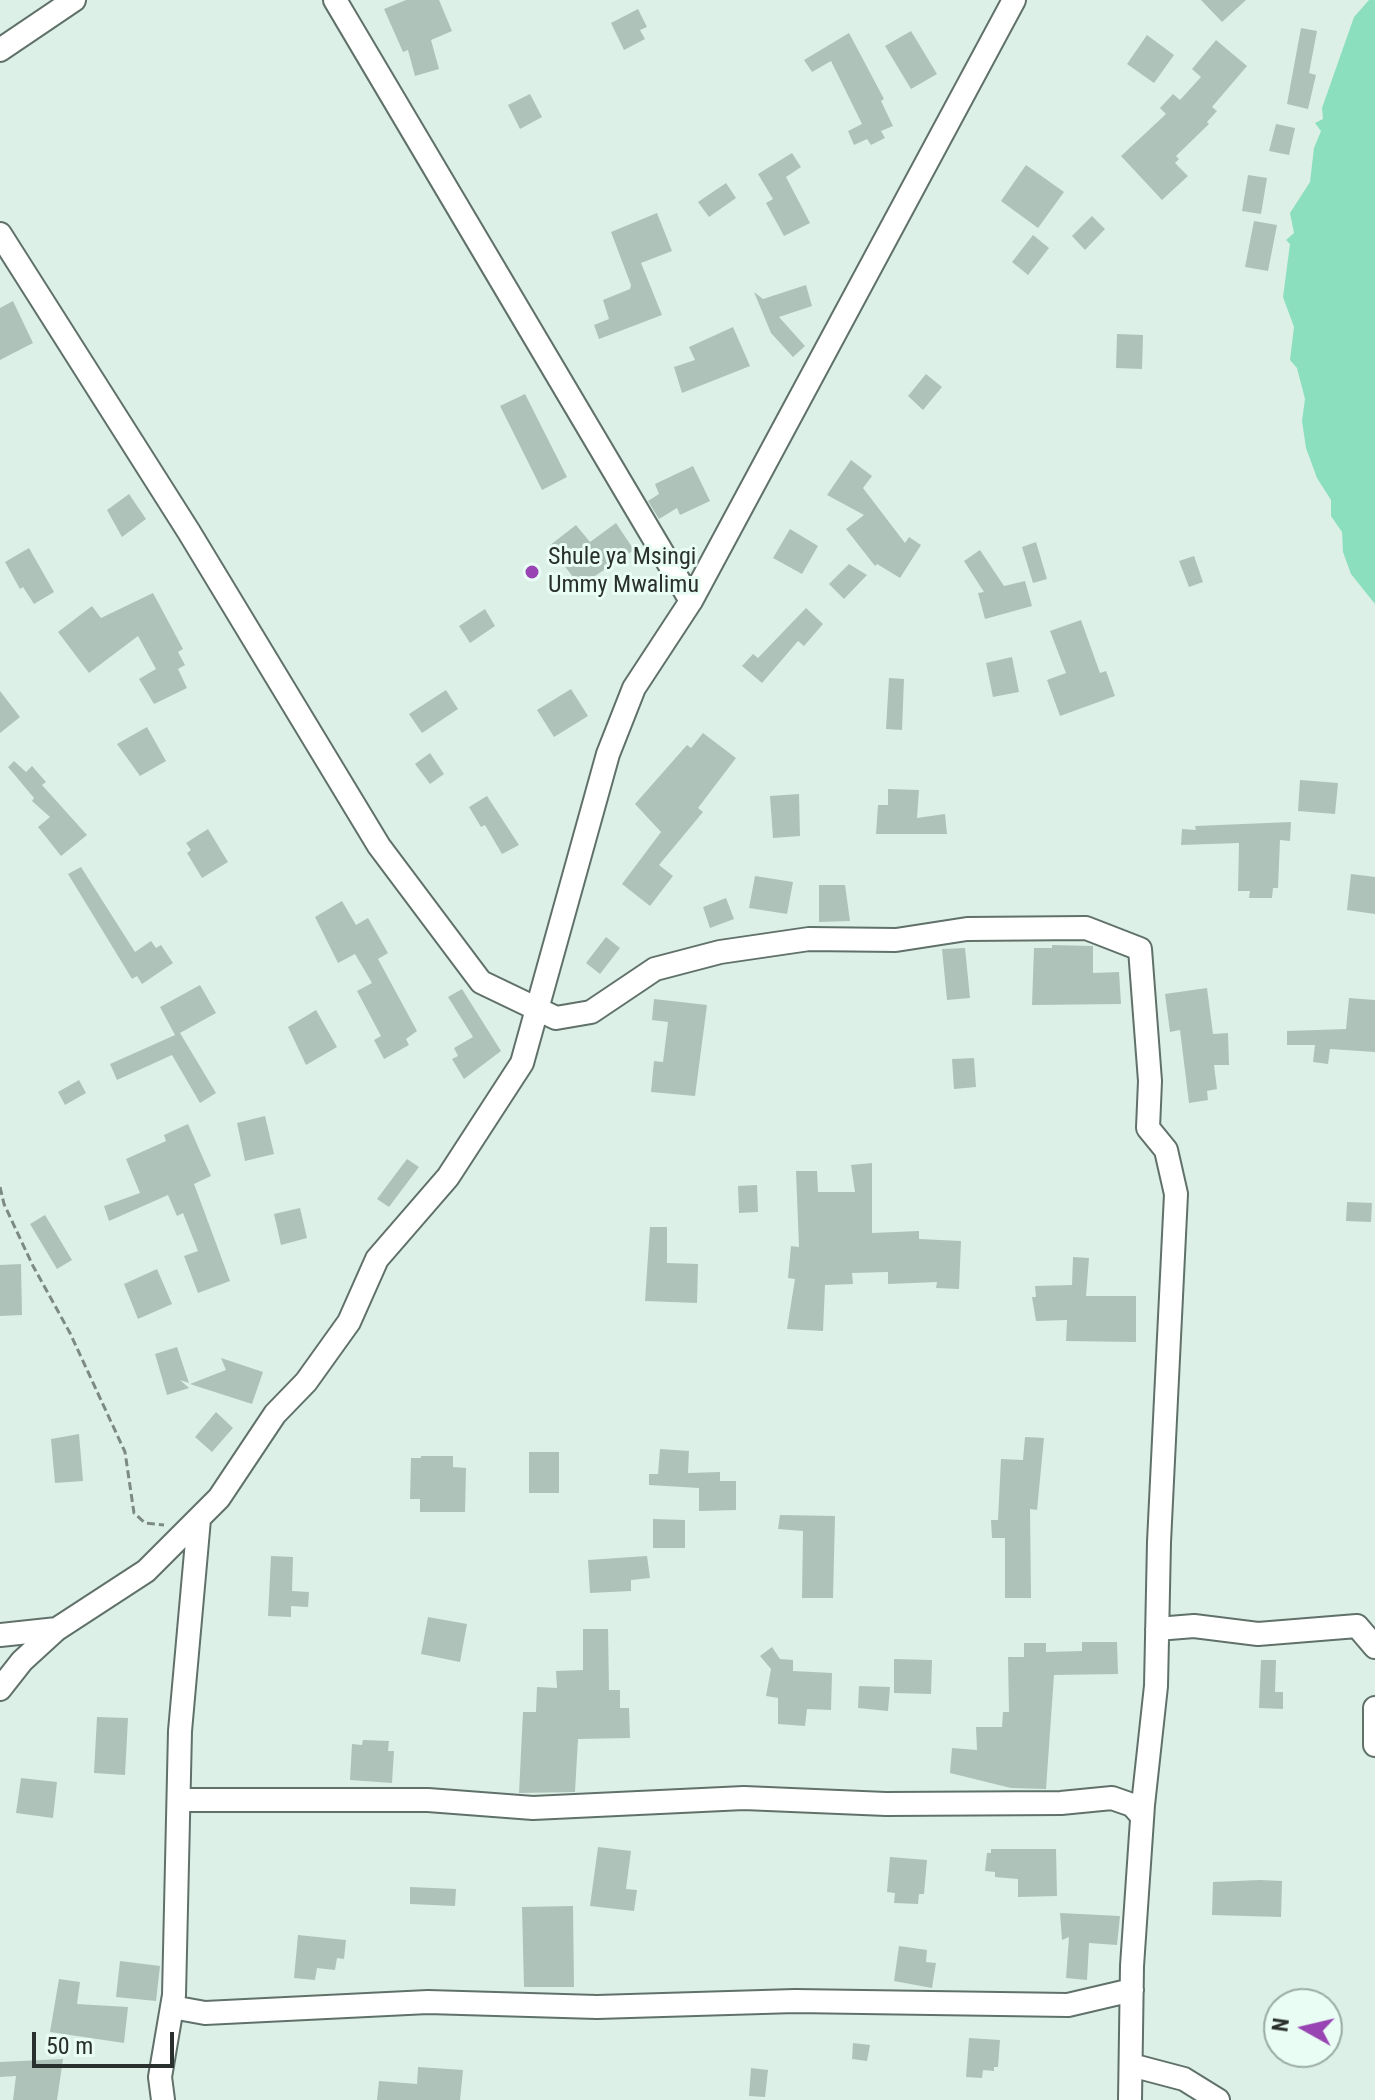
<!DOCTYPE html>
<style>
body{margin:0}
#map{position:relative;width:1375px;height:2100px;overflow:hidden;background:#dcf0e7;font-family:"Roboto Condensed",sans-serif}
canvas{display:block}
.north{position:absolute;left:1263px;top:1988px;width:80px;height:80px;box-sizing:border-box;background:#e9fdf4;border:2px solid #9caba4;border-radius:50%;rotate:278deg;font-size:22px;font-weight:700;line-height:32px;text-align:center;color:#29302d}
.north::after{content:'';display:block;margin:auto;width:28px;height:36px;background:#9845b3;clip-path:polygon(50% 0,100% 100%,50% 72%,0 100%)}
.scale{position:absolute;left:32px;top:2032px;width:142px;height:36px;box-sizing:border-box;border:4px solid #29302d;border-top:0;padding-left:10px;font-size:24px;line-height:28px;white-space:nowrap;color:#29302d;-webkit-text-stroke:6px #e9fdf4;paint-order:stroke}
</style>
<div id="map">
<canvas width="1375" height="2100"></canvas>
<div class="north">N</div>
<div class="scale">50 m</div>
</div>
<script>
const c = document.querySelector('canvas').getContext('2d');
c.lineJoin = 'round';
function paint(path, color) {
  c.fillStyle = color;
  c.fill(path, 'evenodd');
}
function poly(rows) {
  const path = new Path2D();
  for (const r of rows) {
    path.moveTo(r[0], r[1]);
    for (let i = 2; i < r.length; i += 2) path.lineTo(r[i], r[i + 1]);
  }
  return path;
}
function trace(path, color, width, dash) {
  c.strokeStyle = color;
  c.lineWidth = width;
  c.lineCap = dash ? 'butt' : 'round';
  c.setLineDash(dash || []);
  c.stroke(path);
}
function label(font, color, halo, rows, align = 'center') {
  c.font = font + ' "Roboto Condensed",sans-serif';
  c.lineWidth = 6;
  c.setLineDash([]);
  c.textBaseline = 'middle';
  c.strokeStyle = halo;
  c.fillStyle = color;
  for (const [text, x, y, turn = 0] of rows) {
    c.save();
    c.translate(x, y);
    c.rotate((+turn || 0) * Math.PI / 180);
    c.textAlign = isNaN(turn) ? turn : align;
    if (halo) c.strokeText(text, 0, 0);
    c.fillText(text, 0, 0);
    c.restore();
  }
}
const water = poly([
 [1369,0,1375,0,1375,604,1351,574,1343,552,1342,532,1331,516,1331,500,1317,478,1306,448,1302,421,1305,399,1297,368,1290,360,1294,327,1283,297,1290,244,1286,240,1294,233,1290,213,1310,182,1314,148,1321,131,1315,123,1323,119,1322,108,1354,17]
]);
const building = poly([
 [406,0,439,0,452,31,431,40,439,69,415,76,408,50,403,52,384,9],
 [1201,0,1246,0,1222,22],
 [638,9,647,27,640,30,645,39,624,50,611,23],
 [1301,28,1317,31,1309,73,1316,75,1308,109,1287,104],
 [911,31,937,74,911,89,885,46],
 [849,33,884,99,881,101,893,126,881,131,885,138,871,145,867,139,854,145,848,131,862,124,831,61,812,72,804,60],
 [1147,35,1174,55,1154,83,1127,64],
 [1216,40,1247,66,1212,107,1217,111,1207,122,1209,124,1176,156,1179,159,1175,163,1188,176,1162,200,1121,156,1166,114,1160,108,1173,94,1180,100,1201,77,1192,69],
 [530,94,542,117,520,129,508,105],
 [1276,124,1295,128,1289,155,1269,151],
 [792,153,801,167,786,177,810,223,784,236,766,203,773,199,758,174],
 [1026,165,1064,192,1038,228,1001,201],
 [1248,175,1267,178,1261,214,1242,211],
 [726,183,736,198,709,217,698,202],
 [657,213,672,251,641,263,662,315,599,339,594,325,609,319,603,300,630,289,631,285,611,232],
 [1092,216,1105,229,1085,250,1072,236],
 [1254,221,1277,225,1268,271,1245,267],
 [1033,235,1049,248,1028,275,1012,262],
 [806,285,812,306,779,317,805,346,793,357,771,333,754,292,763,299],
 [13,301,33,343,0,360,0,308],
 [733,327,750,366,682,393,674,367,695,360,689,347],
 [1117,334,1143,335,1142,369,1116,368],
 [926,374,942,387,923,410,908,396],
 [525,394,567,477,542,490,500,406],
 [851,460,872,476,863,488,905,543,909,537,921,545,900,578,877,564,875,566,846,529,864,515,827,495],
 [693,466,710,501,680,515,677,508,659,519,648,501,659,494,655,484],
 [129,494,146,519,122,537,107,510],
 [616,523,634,550,580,586,549,546,576,525,590,542],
 [790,529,818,546,802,574,773,558],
 [1036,542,1047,579,1033,583,1022,547],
 [29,548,54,592,34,604,23,587,20,589,5,562],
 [980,550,1004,586,1025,581,1032,606,985,619,978,593,984,592,964,561],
 [1194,556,1203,582,1189,587,1179,561],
 [849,564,867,575,844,599,829,584],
 [153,593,183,649,178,652,185,665,178,669,187,688,154,704,139,679,156,669,138,636,89,673,58,632,92,606,101,618],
 [806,608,823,624,804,646,798,641,762,683,742,666,753,654,758,658],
 [485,609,495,626,470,643,459,626],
 [1081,620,1100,673,1106,671,1115,696,1060,716,1047,680,1066,673,1050,631],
 [1012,657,1019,692,993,697,986,663],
 [889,678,904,679,902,730,886,729],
 [571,689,588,716,554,737,537,710],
 [446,690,458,709,422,733,409,714],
 [0,691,20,717,0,733],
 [147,727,166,761,140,776,117,744],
 [703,733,736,758,698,808,703,812,659,865,673,876,650,906,622,884,661,832,635,804,687,745,691,748],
 [430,753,444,774,430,784,415,764],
 [14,761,26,772,32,766,46,782,42,785,87,835,61,856,38,827,50,817,32,801,34,798,8,767],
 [1300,780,1338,783,1335,814,1298,811],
 [888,789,919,790,917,818,945,814,947,834,876,834,878,805,888,805],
 [799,794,800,836,773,838,770,796],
 [487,796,519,845,502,854,485,825,481,827,469,807],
 [1291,822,1290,841,1280,840,1278,888,1273,888,1272,898,1249,898,1250,891,1238,891,1239,843,1181,845,1182,829,1196,830,1195,826],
 [208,829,228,862,202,878,187,853,191,850,186,843],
 [81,867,135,952,151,941,156,948,161,945,173,963,142,984,137,976,132,979,68,874],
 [1351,874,1375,877,1375,914,1347,910],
 [755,876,793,882,787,914,749,908],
 [819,885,845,885,850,921,819,922],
 [726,898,734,919,710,928,703,907],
 [342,901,356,925,368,918,388,953,378,959,417,1031,406,1039,409,1045,384,1059,374,1040,381,1036,357,991,372,983,355,954,338,963,315,917],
 [606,937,620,948,600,974,586,963],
 [1052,945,1093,946,1093,973,1119,972,1121,1004,1032,1005,1034,948,1052,948],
 [965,948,970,998,947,1000,942,949],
 [200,985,216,1013,180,1033,216,1093,200,1103,172,1055,117,1080,110,1064,175,1035,160,1007],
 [1207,988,1213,1034,1228,1033,1229,1065,1214,1065,1217,1089,1207,1091,1208,1100,1189,1103,1180,1030,1170,1032,1165,994],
 [462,989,501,1051,464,1079,452,1059,458,1056,454,1048,473,1037,448,997],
 [1349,998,1375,1000,1375,1052,1330,1049,1328,1064,1313,1062,1315,1045,1287,1045,1287,1031,1346,1029],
 [654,999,707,1005,695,1096,651,1092,654,1061,663,1062,668,1022,652,1020],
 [316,1010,337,1047,306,1065,288,1027],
 [974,1058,976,1087,954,1089,952,1059],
 [79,1080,86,1093,65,1105,58,1092],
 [265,1116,274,1154,245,1161,237,1123],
 [188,1124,211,1176,194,1184,230,1281,198,1293,184,1256,198,1251,183,1213,177,1216,168,1195,109,1221,104,1206,140,1193,126,1159,166,1141,164,1135],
 [407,1159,419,1167,389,1207,377,1199],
 [872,1163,872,1233,919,1231,919,1239,961,1241,959,1289,936,1288,937,1282,888,1284,888,1272,852,1273,853,1284,825,1285,823,1331,787,1329,795,1279,788,1278,791,1246,799,1247,796,1171,817,1171,818,1192,855,1192,851,1165],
 [757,1185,758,1212,739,1213,738,1186],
 [1347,1202,1372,1203,1371,1222,1346,1221],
 [300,1208,307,1238,281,1245,274,1214],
 [45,1215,72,1260,57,1269,30,1224],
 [650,1227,667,1227,667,1263,698,1264,697,1303,645,1301],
 [1073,1257,1089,1258,1086,1296,1136,1296,1136,1342,1066,1341,1067,1320,1036,1321,1032,1297,1036,1297,1035,1286,1072,1285],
 [21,1264,22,1315,0,1316,0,1265],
 [157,1269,172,1304,138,1319,124,1284],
 [177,1347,189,1383,180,1380,189,1388,167,1395,155,1354],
 [221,1358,263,1372,252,1404,190,1384,226,1370],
 [216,1412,233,1428,212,1452,195,1437],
 [79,1434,83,1481,55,1483,51,1439],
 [1025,1437,1044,1438,1037,1510,1030,1509,1031,1598,1005,1598,1005,1538,992,1538,991,1520,998,1520,1001,1459,1023,1460],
 [660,1449,689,1451,688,1473,720,1472,720,1481,736,1481,736,1510,699,1511,699,1488,649,1485,649,1474,658,1474],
 [529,1452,559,1452,559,1493,529,1493],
 [421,1456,453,1456,453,1467,466,1468,465,1512,420,1512,420,1499,410,1499,411,1458,421,1458],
 [780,1515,835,1516,833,1598,802,1598,803,1531,778,1529],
 [653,1519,685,1520,685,1548,653,1548],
 [271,1556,293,1557,292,1591,309,1592,308,1607,291,1606,291,1617,268,1616],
 [647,1556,650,1578,631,1580,631,1591,590,1593,588,1560],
 [428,1617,467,1624,460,1662,421,1654],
 [583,1629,608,1629,609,1690,620,1690,620,1708,629,1708,630,1738,578,1739,575,1792,519,1793,523,1712,536,1712,537,1687,557,1688,556,1671,583,1670],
 [1082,1642,1117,1642,1118,1674,1054,1675,1046,1789,1011,1788,950,1773,952,1748,977,1750,976,1727,1002,1727,1003,1712,1009,1712,1008,1657,1024,1657,1024,1643,1046,1643,1046,1652,1082,1651],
 [772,1647,780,1659,793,1660,793,1671,832,1673,831,1710,807,1709,805,1726,778,1724,778,1698,766,1696,771,1669,760,1656],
 [894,1659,932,1660,931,1694,894,1693],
 [1261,1660,1276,1660,1275,1692,1283,1692,1283,1709,1259,1708],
 [859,1686,890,1687,888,1711,858,1708],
 [97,1717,128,1718,125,1775,94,1773],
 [363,1740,389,1741,388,1751,394,1751,392,1783,350,1780,352,1744,362,1745],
 [21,1778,57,1782,53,1818,16,1813],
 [598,1847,631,1851,626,1889,637,1890,634,1911,590,1906],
 [991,1849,1056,1849,1057,1896,1018,1897,1018,1879,995,1877,995,1872,985,1871,987,1853,991,1853],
 [890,1857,927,1860,924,1894,919,1894,918,1904,894,1903,895,1893,887,1892],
 [1260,1880,1282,1881,1281,1917,1212,1915,1213,1882],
 [410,1887,456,1889,455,1906,410,1904],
 [573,1906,574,1987,524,1987,522,1907],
 [1060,1913,1120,1916,1117,1945,1089,1943,1087,1980,1066,1978,1069,1937,1062,1940],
 [298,1935,346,1940,344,1959,337,1958,335,1970,317,1968,315,1980,294,1978],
 [899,1946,927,1950,926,1962,936,1963,932,1988,894,1981],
 [120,1961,160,1966,156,2001,116,1997],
 [59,1979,80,1982,77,2004,128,2007,124,2043,50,2032],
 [969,2038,1000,2040,998,2067,994,2067,994,2071,983,2070,982,2078,966,2077],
 [853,2043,870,2045,867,2061,852,2059],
 [63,2059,57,2100,13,2100,16,2076,0,2077,0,2062],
 [418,2067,463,2070,460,2100,377,2100,379,2081,417,2084],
 [751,2068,768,2070,765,2097,749,2096]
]);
const path = poly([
 [0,1187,4,1204,33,1266,70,1333,125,1452,134,1513,145,1523,164,1525]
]);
const street = poly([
 [335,0,691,601],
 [0,50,74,0],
 [0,234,189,532,379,846,481,982,556,1018,591,1012,655,969,720,952,809,939,896,940,967,929,1086,928,1140,949,1150,1081,1148,1128,1166,1150,1176,1194,1159,1542,1156,1686,1143,1805,1132,1966,1130,2100],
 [1157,1629,1194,1626,1258,1634,1357,1626,1375,1647],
 [0,1635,57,1629],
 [0,1689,22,1661,57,1629,146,1571,219,1498,275,1414,306,1382,349,1322,377,1259,448,1177,522,1063,608,754,634,688,691,601,1014,0],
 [1375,1708,1375,1745],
 [179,1800,428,1800,533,1808,744,1798,886,1804,1061,1803,1112,1798,1132,1805,1142,1816],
 [172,2007,205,2013,428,2002,597,2007,795,2001,1068,2005,1132,1990],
 [1131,2065,1184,2079,1218,2100],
 [163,2100,160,2077,174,1995,180,1731,199,1519]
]);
const markers = [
 [532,572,8,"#9845b3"]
];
const poiNames = [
 ["Shule ya Msingi",548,558],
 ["Ummy Mwalimu",548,586]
];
paint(water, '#8bdfbe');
paint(building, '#afc2ba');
trace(street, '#60716a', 26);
trace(path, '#7d8a84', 3, [8, 4]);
trace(street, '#fff', 22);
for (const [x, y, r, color] of markers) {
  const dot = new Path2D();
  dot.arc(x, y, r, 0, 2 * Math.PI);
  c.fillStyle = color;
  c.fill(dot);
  trace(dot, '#e9fdf4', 3);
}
label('24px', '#29302d', '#e9fdf4', poiNames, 'left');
</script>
